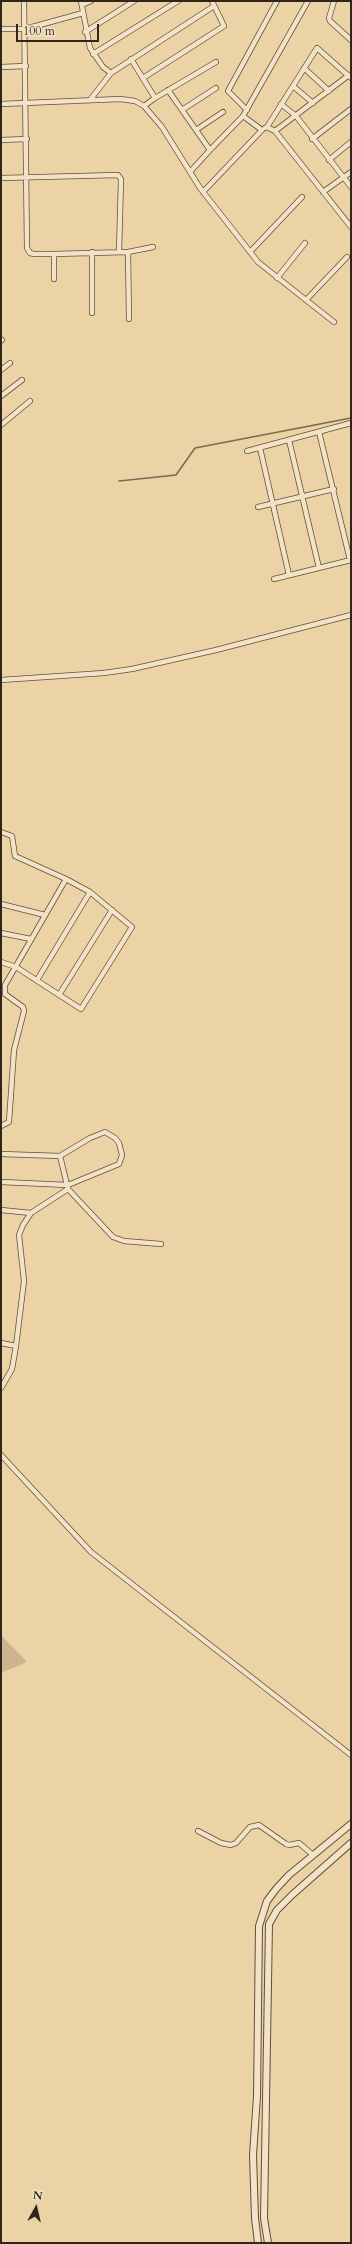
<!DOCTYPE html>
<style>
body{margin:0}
#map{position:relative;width:352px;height:2244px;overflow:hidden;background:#ecd3a6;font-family:Cardo,serif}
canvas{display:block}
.frame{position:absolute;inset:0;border:2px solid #2f251a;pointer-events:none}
.north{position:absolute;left:16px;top:2188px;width:40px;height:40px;-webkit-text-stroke:3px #f3e2c5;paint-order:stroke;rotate:8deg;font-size:11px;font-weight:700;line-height:16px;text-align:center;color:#2f251a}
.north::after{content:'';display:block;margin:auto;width:14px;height:18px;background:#2f251a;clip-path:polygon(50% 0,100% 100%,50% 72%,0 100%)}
.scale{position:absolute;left:16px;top:24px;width:83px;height:18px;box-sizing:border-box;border:2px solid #2f251a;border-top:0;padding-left:5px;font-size:12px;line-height:14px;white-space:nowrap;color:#2f251a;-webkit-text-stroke:3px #f3e2c5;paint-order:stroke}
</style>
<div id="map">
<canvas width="352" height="2244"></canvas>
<div class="frame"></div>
<div class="north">N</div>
<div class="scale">100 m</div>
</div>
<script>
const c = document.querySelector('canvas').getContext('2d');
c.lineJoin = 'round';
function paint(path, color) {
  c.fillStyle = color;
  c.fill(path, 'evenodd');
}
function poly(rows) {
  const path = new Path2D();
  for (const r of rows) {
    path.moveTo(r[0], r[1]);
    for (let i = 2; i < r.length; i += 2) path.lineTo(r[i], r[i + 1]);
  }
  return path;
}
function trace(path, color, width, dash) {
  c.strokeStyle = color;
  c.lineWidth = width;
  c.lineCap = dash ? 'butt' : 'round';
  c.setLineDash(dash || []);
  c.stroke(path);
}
const green = poly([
 [1,1635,27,1662,1,1673]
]);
const stream = poly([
 [119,481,176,475,195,448,351,418]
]);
const minor = poly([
 [24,1,27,248,30,253,34,254,54,254,54,279],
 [81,1,90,48,103,67,111,73],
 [334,1,329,18,330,21,351,40],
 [82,5,91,1],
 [1,29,25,29,83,13],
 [85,32,134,1],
 [93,54,178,1],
 [131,59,155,98,144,106],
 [1,67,26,66],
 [304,68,329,91],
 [143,78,224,26,212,1],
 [293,86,313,103],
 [168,90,210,150,190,172],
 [155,98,216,62],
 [90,100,111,73,214,6],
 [1,104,120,99,135,101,144,106,162,127,200,188,258,262,306,300,347,257],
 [281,104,296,116,351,187],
 [182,110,216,88],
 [247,110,228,91,277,1],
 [243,116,308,1],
 [267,127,317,48,351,78],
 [265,128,267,127,275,131,349,75],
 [196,130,223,112],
 [275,131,351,227],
 [312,139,351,109],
 [1,140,27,139],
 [329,160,351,142],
 [1,178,118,175,121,179,119,252],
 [203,192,262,130,243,116,210,150],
 [323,192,351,172],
 [128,252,129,319],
 [250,252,302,197],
 [54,254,128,252,153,247],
 [277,278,305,243],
 [306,300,334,322],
 [92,313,92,252],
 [1,341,2,340],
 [1,370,10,363],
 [1,396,22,380],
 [1,425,30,401],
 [319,432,350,560],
 [289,440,319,568],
 [260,448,289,575],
 [247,451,351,423],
 [258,507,334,489],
 [274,579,351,560],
 [1,680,104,673,132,669,216,650,351,615],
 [1,832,12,836,15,856,66,879,90,892,132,927,81,1009,16,967,1,962],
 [1,904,45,915],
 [1,933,31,939],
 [37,980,90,892],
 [59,995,112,910],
 [1,1126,9,1122,14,1050,24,1011,23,1007,5,994,5,985,66,879],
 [1,1154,60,1156,90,1138,105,1132,115,1138,119,1143,122,1155,119,1164,68,1185,1,1182],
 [60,1156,68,1189,113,1237,124,1241,161,1244],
 [1,1210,31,1213,23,1225,19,1235,24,1281,16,1346,12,1369,1,1388],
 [31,1213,68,1189],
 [1,1343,16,1346],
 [1,1455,91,1552,351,1755],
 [198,1831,221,1843,231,1845,236,1843,250,1827,259,1825,286,1844,289,1845,299,1843,313,1855]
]);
const tertiary = poly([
 [258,2243,255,2218,253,2155,257,2096,259,1926,267,1901,276,1889,289,1875,351,1824],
 [268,2243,264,2218,269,1924,277,1910,292,1895,351,1843]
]);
paint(green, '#ccb58e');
trace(stream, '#7a6a51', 1.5);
trace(minor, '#5e503d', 6);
trace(tertiary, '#5e503d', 8);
trace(minor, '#f3e2c5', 4.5);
trace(tertiary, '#f3e2c5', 6);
</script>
